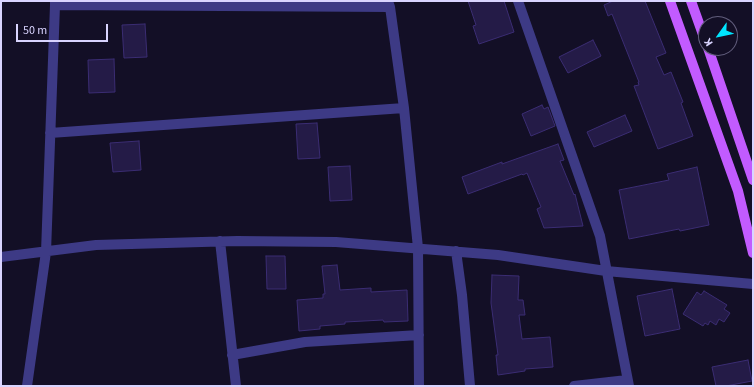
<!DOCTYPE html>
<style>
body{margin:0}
#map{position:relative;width:754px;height:387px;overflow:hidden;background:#130f26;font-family:"Source Sans 3",sans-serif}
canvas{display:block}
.frame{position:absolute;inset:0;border:2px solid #d9d4ff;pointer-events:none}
.north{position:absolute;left:698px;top:16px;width:40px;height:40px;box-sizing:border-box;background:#130f26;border:1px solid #625e7d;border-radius:50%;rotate:237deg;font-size:11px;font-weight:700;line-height:16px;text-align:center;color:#d9d4ff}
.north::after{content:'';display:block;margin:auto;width:14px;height:18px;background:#00e5ff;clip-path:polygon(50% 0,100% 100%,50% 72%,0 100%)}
.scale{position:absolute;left:16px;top:24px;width:92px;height:18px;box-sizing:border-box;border:2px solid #d9d4ff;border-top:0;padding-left:5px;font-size:12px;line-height:14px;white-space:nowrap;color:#d9d4ff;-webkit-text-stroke:3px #130f26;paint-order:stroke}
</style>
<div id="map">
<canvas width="754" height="387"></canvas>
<div class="frame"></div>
<div class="north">K</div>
<div class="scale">50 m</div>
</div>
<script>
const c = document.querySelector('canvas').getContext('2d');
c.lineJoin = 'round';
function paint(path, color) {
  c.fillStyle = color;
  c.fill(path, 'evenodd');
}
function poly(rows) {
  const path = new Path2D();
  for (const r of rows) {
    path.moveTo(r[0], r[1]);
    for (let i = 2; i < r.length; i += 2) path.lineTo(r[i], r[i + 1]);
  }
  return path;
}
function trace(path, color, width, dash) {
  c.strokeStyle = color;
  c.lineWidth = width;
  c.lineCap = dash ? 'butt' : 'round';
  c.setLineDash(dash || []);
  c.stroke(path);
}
const building = poly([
 [468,1,504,1,514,32,479,44,473,26,476,25,468,1],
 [613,1,645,1,666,53,656,57,664,75,671,72,683,102,681,103,693,136,658,149,634,86,639,85,638,82,639,82,612,14,608,16,604,5,613,1],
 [145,24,147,57,124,58,122,25,145,24],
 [593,40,601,56,568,73,559,57,593,40],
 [114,59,115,92,89,93,88,60,114,59],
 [542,105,544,109,548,107,555,126,531,136,522,114,542,105],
 [625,115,632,131,594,147,587,132,625,115],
 [317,123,320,158,298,159,296,124,317,123],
 [139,141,141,170,113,172,110,143,139,141],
 [558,144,564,160,560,161,574,195,575,194,583,226,544,228,537,209,541,207,527,173,523,175,522,174,468,194,462,177,502,162,502,164,558,144],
 [350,166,352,200,330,201,328,167,350,166],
 [697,167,709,225,680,231,679,229,629,239,619,190,669,180,667,174,697,167],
 [266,256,285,256,286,289,267,289,266,256],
 [337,265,340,290,371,288,371,292,407,290,408,321,384,322,383,320,345,322,345,324,320,326,320,329,299,331,297,300,323,298,323,294,325,294,322,266,337,265],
 [492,275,519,276,518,300,523,300,525,315,519,315,522,339,550,337,553,367,525,369,525,371,498,375,496,355,498,355,491,303,492,275],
 [672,289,680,329,645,336,637,296,672,289],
 [704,291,727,305,724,309,730,313,724,322,719,319,716,325,710,321,708,325,705,323,703,326,683,314,697,292,701,295,704,291],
 [748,360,752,381,726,386,716,386,712,367,748,360]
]);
const minor = poly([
 [55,1,55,5,390,7],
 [388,1,390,7,404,108,418,248,419,386],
 [518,1,600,236,629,386],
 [50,133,404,108],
 [220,241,236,386],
 [456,251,462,295,470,386],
 [1,257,96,245,237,241,336,242,498,255,606,271,753,284],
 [232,355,305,342,419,335],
 [27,386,46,252,55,5],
 [574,386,627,380]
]);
const major = poly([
 [670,1,738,191,753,253],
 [691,1,706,43],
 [708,48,753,180]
]);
paint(building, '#241b47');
trace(building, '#3b2d73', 1);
trace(minor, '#3d3a85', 10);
trace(major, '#c25bff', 10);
</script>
